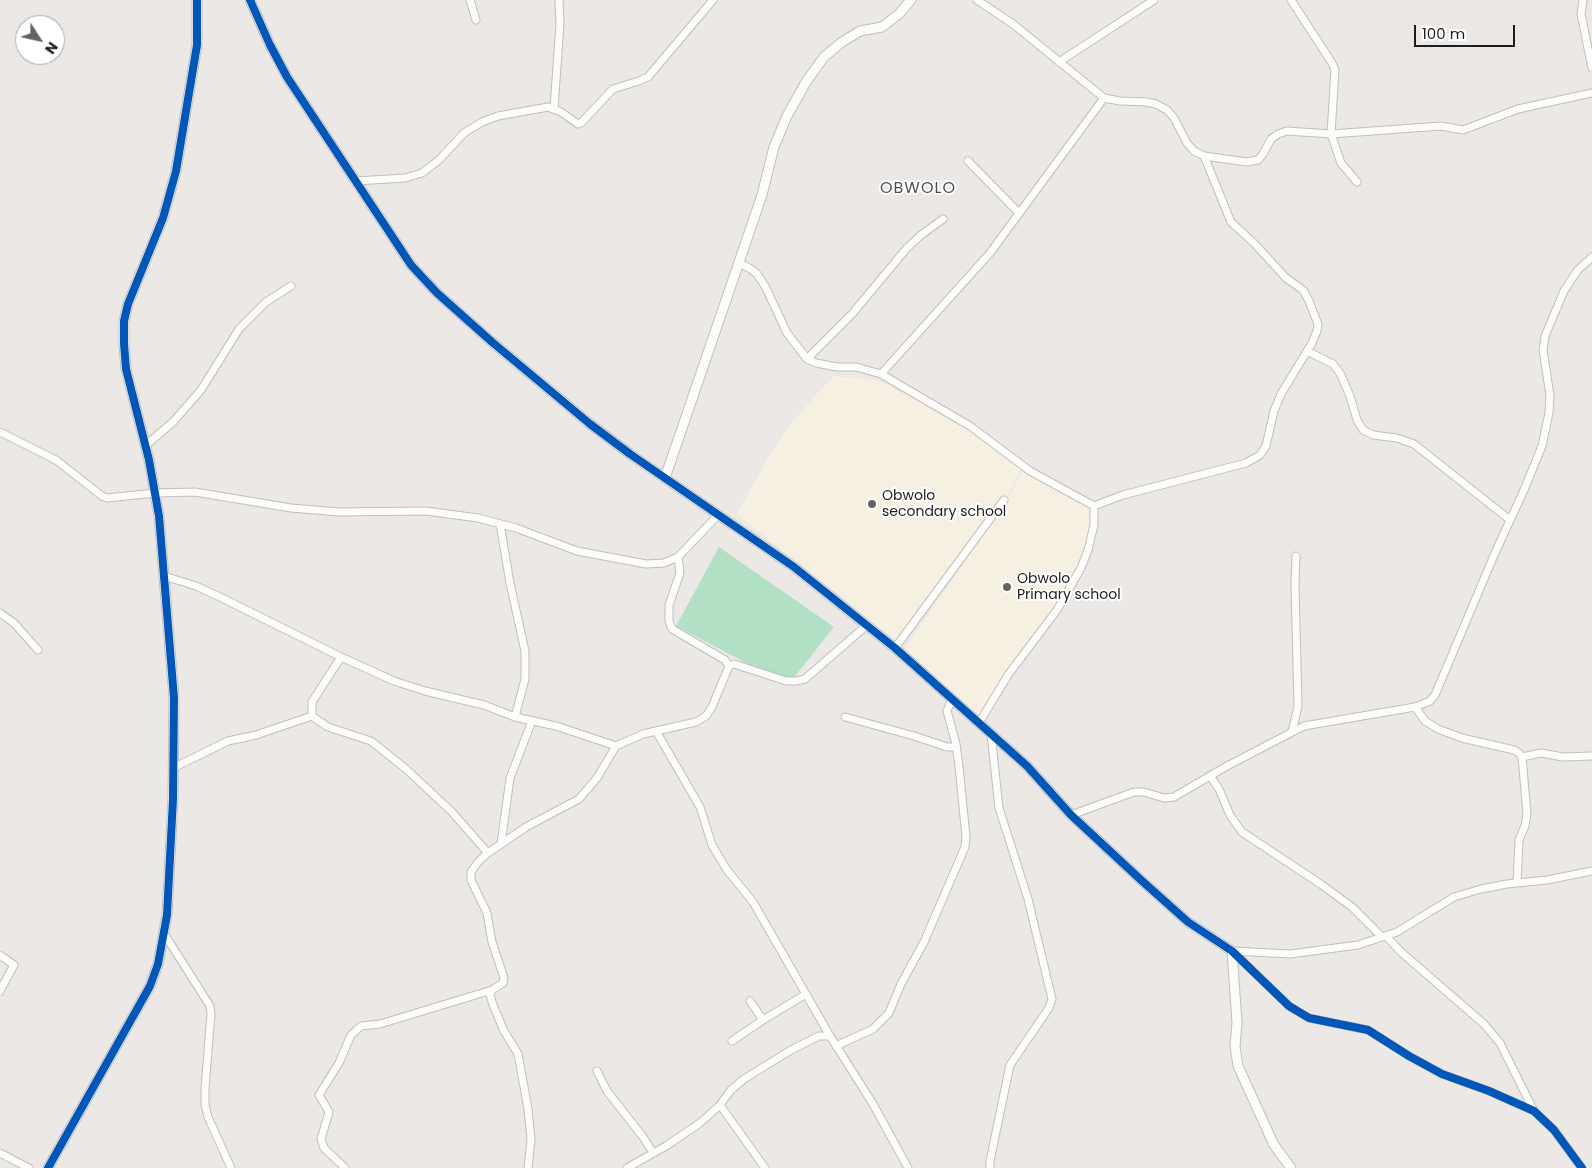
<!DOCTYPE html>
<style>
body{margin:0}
#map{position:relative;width:1592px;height:1168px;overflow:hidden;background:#ebe8e6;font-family:Poppins,sans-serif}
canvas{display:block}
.north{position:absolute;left:15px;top:15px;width:50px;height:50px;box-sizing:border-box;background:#fff;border:1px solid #a5a5a5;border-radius:50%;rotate:125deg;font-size:14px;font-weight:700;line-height:20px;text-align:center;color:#1d1d1d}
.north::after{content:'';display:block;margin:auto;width:18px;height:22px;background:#656463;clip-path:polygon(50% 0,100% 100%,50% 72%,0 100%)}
.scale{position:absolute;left:1414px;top:25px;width:101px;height:22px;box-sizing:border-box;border:2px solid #1d1d1d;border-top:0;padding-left:6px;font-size:15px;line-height:18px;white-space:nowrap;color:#1d1d1d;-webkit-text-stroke:4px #fff;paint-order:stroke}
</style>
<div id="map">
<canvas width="1592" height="1168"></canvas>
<div class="north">N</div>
<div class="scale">100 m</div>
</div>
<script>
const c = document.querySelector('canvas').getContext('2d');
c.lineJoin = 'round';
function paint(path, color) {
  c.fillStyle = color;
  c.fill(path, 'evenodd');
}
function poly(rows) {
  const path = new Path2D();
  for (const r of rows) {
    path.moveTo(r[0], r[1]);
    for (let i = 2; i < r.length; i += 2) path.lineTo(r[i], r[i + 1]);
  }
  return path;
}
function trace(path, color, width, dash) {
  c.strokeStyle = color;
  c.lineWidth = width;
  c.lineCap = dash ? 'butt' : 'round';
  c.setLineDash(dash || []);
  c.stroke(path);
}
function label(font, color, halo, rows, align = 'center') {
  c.font = font + ' Poppins,sans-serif';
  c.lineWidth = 4;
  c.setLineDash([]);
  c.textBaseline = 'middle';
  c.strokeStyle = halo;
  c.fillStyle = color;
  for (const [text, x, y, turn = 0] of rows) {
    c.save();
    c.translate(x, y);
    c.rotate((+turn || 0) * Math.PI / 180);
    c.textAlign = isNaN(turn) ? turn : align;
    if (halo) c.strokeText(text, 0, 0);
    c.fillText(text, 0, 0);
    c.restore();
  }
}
const education = poly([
 [833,376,877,380,956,421,1021,469,1009,494,895,644,737,514,767,460,794,420],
 [1022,472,1029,474,1092,508,1092,522,1087,547,1080,566,1056,609,979,720,904,650,1010,495]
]);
const pitch = poly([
 [719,547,834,627,788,685,676,626]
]);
const minor = poly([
 [470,0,476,20],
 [977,0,1013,24,1104,98,1120,101,1146,102,1156,104,1167,110,1174,118,1187,143,1194,151,1204,156,1247,162,1258,160,1263,154,1271,139,1278,134,1287,131,1331,134,1441,126,1463,130,1518,109,1592,93],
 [1291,0,1332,63,1335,70,1331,134,1341,163,1357,182],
 [1583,0,1581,14,1592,68],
 [1059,62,1154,0],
 [554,108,560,24,559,0],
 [968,161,1019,213],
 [356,181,405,178,422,173,439,160,464,133,482,122,498,116,548,107,561,112,578,124,581,123,613,89,639,81,648,77,713,0],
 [739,263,751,269,757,274,765,286,787,333,807,359,816,363,837,367,856,367,881,374,970,426,1030,471,1094,506,1123,495,1246,463,1260,455,1266,446,1274,411,1281,394,1312,343,1317,331,1318,324,1309,301,1303,290,1286,278,1254,243,1231,222,1204,156],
 [1307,351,1333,364,1340,373,1350,396,1357,420,1363,430,1373,435,1397,438,1414,444,1510,520],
 [807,359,852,314,907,248,921,235,943,219],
 [881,374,990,253,1104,98],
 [0,432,56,460,102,496,107,498,155,493,195,492,291,508,339,512,426,511,478,518,516,528,577,551,646,564,664,563,678,557,719,514],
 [145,446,173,422,201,390,239,329,266,302,291,286],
 [500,524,510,583,525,651,525,679,515,717],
 [678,557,680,573,669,605,669,621,672,629,725,660,729,666],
 [164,576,196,586,220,597,341,657,394,681,425,691,484,705,515,717,556,726,616,746],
 [0,613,14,623,38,650],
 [895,648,1004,500],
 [1415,707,1425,721,1438,729,1462,738,1514,750,1519,753,1522,757,1527,814,1525,826,1519,840,1517,883],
 [312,716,312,702,341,657],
 [845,717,914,736,947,747,956,747],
 [979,723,1008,675,1057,610,1081,568,1088,550,1094,525,1094,506],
 [656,731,700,807,712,845,727,870,753,902,830,1036,873,1104,908,1168],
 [1292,732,1298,706,1295,585,1296,556],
 [1522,757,1541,753,1563,757,1592,756],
 [173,768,228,741,256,735,312,716,328,727,371,741,406,769,451,811,488,853],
 [1210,776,1219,789,1230,815,1242,832,1322,885,1352,907,1382,937],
 [1071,815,1134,792,1144,792,1164,798,1174,797,1227,766,1304,726,1415,707,1430,701,1435,695,1495,553,1524,490,1542,446,1549,413,1550,395,1543,350,1545,336,1564,291,1577,271,1592,257],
 [501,844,510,778,532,721],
 [165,935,210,1006,211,1013,205,1089,205,1105,208,1117,231,1168],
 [1386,936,1401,952,1484,1024,1500,1043,1534,1111],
 [1232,951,1289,1006,1309,1018,1368,1030,1409,1056,1442,1074,1489,1091,1534,1111,1554,1130,1582,1168],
 [1232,951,1290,954,1358,945,1397,932,1454,897,1481,889,1507,884,1547,880,1592,871],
 [0,955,14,965,0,991],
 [750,1001,763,1020],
 [732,1041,763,1020,806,994],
 [836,1046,873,1029,889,1013,901,984,924,942,965,847,966,837,959,766,956,744,947,711,952,699],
 [597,1071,607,1091,643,1137,653,1153],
 [720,1105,765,1168],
 [0,1153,29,1168],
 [345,1168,324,1148,321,1139,329,1112,319,1095,339,1063,351,1035,361,1026,380,1024,492,990],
 [528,1168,531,1139,528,1109,518,1054,503,1029,492,1002,490,994,492,990,503,983,504,978,492,942,487,913,471,880,471,872,478,862,488,853,526,827,579,799,597,778,616,746,643,734,696,722,706,716,712,707,729,666,734,664,786,681,796,681,805,679,867,625],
 [627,1168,666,1146,700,1123,720,1105,731,1090,744,1079,791,1050,819,1036,830,1036],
 [990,1168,990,1161,1010,1065,1049,1008,1052,999,1028,899,999,808,991,734]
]);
const tertiary = poly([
 [250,0,270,45,287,77,411,265,437,293,492,342,590,424,630,454,794,567,895,648,1027,766,1071,815,1141,880,1188,922,1232,951,1237,1023,1235,1046,1238,1066,1274,1145,1291,1168],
 [665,478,762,195,774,147,787,116,806,82,824,57,842,42,860,31,882,27,899,14,911,0],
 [48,1168,150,986,158,964,167,915,173,799,174,698,159,516,149,460,126,369,124,344,124,321,128,304,163,218,176,171,197,45,197,0]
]);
const cycleway = poly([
 [250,0,270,45,287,77,411,265,437,293,492,342,590,424,630,454,794,567,895,648,1027,766,1071,815,1141,880,1188,922,1232,951,1289,1006,1309,1018,1368,1030,1409,1056,1442,1074,1489,1091,1534,1111,1554,1130,1582,1168],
 [48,1168,150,986,158,964,167,915,173,799,174,698,159,516,149,460,126,369,124,344,124,321,128,304,163,218,176,171,197,45,197,0]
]);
const markers = [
 [872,504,5,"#656463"],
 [1007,587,5,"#656463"]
];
const poiNames = [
 ["Obwolo",882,496],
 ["secondary school",882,512],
 ["Obwolo",1017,579],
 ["Primary school",1017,595]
];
const quarterNames = [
 ["OBWOLO",918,189]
];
paint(education, '#f5f0e1');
paint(pitch, '#b2e0c4');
trace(minor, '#c1bfbe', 9);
trace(tertiary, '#c1bfbe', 11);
trace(minor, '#fcfcfb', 7);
trace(tertiary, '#fcfcfb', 9);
trace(cycleway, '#0057b8', 8);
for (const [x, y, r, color] of markers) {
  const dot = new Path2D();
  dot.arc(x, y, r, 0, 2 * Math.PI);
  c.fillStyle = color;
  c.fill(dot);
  trace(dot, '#fff', 2);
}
label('14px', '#1d1d1d', '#fff', poiNames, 'left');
c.letterSpacing = '1px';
label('16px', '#505050', '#fff', quarterNames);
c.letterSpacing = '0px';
</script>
